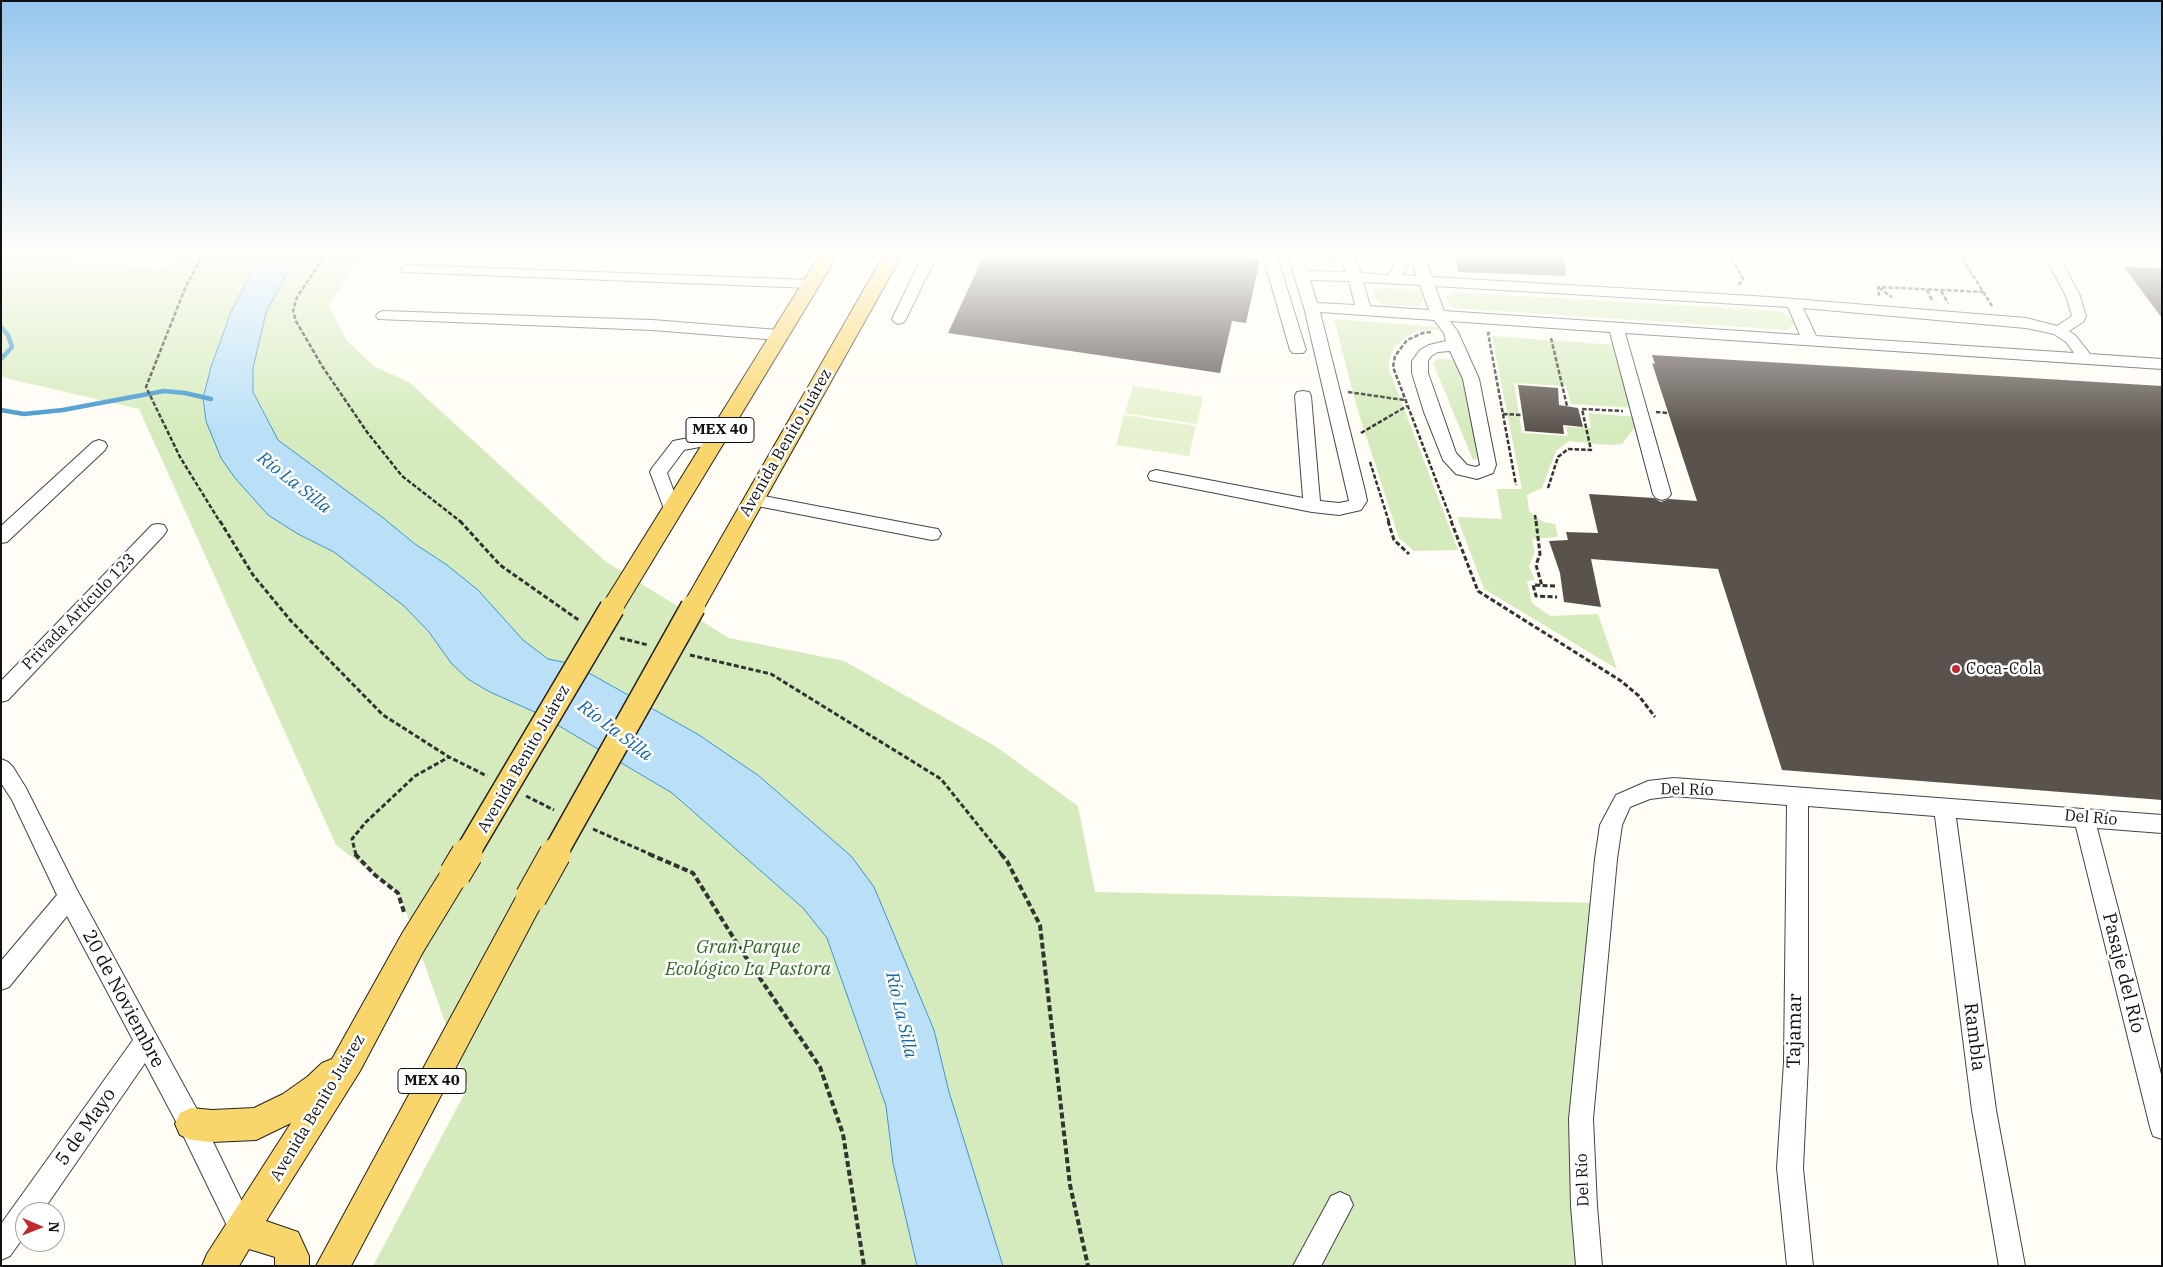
<!DOCTYPE html>
<meta charset="utf-8">
<style>
body{margin:0}
#map{position:relative;width:2163px;height:1267px;overflow:hidden;background:#fffdf5;font-family:"IBM Plex Serif",serif}
canvas{display:block}
.frame{position:absolute;inset:0;border:2px solid #111;pointer-events:none}
.north{position:absolute;left:15px;top:1202px;width:50px;height:50px;box-sizing:border-box;background:#fff;border:1px solid #a0a0a0;border-radius:50%;rotate:91deg;font-size:14px;font-weight:700;line-height:20px;text-align:center;color:#111}
.north::after{content:'';display:block;margin:auto;width:18px;height:22px;background:#c4262e;clip-path:polygon(50% 0,100% 100%,50% 72%,0 100%)}
</style>
<div id="map">
<canvas width="2163" height="1267"></canvas>
<div class="frame"></div>
<div class="north">N</div>
</div>
<script>
const c = document.querySelector('canvas').getContext('2d');
c.lineJoin = 'round';
function paint(path, color) {
  c.fillStyle = color;
  c.fill(path, 'evenodd');
}
function poly(rows) {
  const path = new Path2D();
  for (const r of rows) {
    path.moveTo(r[0], r[1]);
    for (let i = 2; i < r.length; i += 2) path.lineTo(r[i], r[i + 1]);
  }
  return path;
}
function trace(path, color, width, dash) {
  c.strokeStyle = color;
  c.lineWidth = width;
  c.lineCap = dash ? 'butt' : 'round';
  c.setLineDash(dash || []);
  c.stroke(path);
}
function label(font, color, halo, rows, align = 'center') {
  c.font = font + ' "IBM Plex Serif",serif';
  c.lineWidth = 5;
  c.setLineDash([]);
  c.textBaseline = 'middle';
  c.strokeStyle = halo;
  c.fillStyle = color;
  for (const [text, x, y, turn = 0] of rows) {
    c.save();
    c.translate(x, y);
    c.rotate((+turn || 0) * Math.PI / 180);
    c.textAlign = isNaN(turn) ? turn : align;
    if (halo) c.strokeText(text, 0, 0);
    c.fillText(text, 0, 0);
    c.restore();
  }
}
const green = poly([
 [1,253,48,253,163,270,172,253,369,253,349,275,329,306,347,341,375,367,409,382,606,562,729,638,844,661,995,746,1078,806,1095,892,1602,903,1581,1119,1589,1266,373,1266,468,1087,404,906,398,893,336,845,139,409,1,377],
 [1316,253,1336,253,1339,261,1329,267,1319,262],
 [1382,288,1409,289,1419,292,1423,296,1423,301,1418,306,1385,305,1379,302,1373,295,1375,290],
 [1452,292,1781,311,1795,322,1788,330,1453,308,1445,298],
 [1334,319,1438,327,1442,329,1416,331,1401,341,1394,348,1389,360,1389,369,1458,550,1414,551,1399,538,1357,408],
 [1492,336,1617,345,1635,408,1571,404,1566,386,1514,383,1522,433,1568,436,1566,427,1591,428,1588,413,1638,417,1636,426,1622,444,1608,445,1569,441,1556,451,1542,488,1527,495,1529,511,1543,522,1555,524,1558,537,1532,539,1535,552,1529,566,1535,580,1527,581,1532,603,1550,616,1598,614,1617,669,1484,589,1457,517,1502,519,1497,489,1522,489],
 [1438,358,1458,361,1465,366,1477,459,1473,460,1433,363]
]);
const pitch = poly([
 [1133,386,1203,397,1197,424,1125,413],
 [1124,415,1196,426,1189,456,1116,445]
]);
const water = poly([
 [304,253,286,275,266,313,253,368,253,392,278,440,382,517,415,544,447,565,478,590,523,640,548,659,573,664,699,735,759,776,851,856,874,887,934,1030,949,1092,1003,1266,917,1266,893,1163,886,1106,827,938,803,908,672,793,539,714,488,691,468,679,451,663,429,632,404,606,334,552,298,534,268,515,235,478,221,458,206,421,203,398,211,367,231,312,252,271,264,253,304,253]
]);
const stream = poly([
 [1,327,8,335,12,347,1,359],
 [1,410,24,414,63,410,164,391,185,393,211,399]
]);
const building = poly([
 [985,253,1246,253,1245,258,1260,260,1246,323,1232,321,1220,373,948,333],
 [1454,253,1564,253,1566,276,1458,272],
 [2124,267,2162,268,2162,318,2144,294],
 [1652,355,2162,386,2162,800,1782,770,1718,569,1591,559,1601,607,1564,602,1560,573,1549,541,1568,540,1566,532,1598,533,1589,494,1654,498,1661,502,1669,499,1697,501,1652,363,1655,364],
 [1518,385,1558,388,1559,405,1578,408,1583,427,1563,425,1564,434,1525,431]
]);
const pathFar2 = poly([
 [204,253,186,286,146,387,180,457,220,522],
 [327,253,297,297,293,311,296,321,322,366,367,432,402,476,461,522],
 [1729,253,1743,279,1738,286],
 [1959,253,1992,306],
 [1879,288,1892,297],
 [1927,290,1933,302],
 [1941,291,1948,303],
 [1879,296,1878,287,1983,292],
 [1431,332,1423,333,1407,340,1395,356,1393,367,1452,522],
 [1490,333,1488,333,1516,485],
 [1551,338,1567,406],
 [1348,392,1404,400],
 [1656,412,1668,413],
 [1503,414,1522,415],
 [1361,433,1407,406],
 [1370,462,1389,522],
 [1548,488,1558,457,1568,449,1591,450,1582,409,1623,411],
 [1535,515,1536,522]
]);
const pathFar1 = poly([
 [220,521,253,575,291,621,383,715,449,757,487,776],
 [460,521,500,565,580,621],
 [1388,521,1394,540,1409,554],
 [1451,521,1478,591,1621,681,1639,696,1655,717],
 [1536,521,1540,554,1536,565,1542,586],
 [1555,586,1533,585,1536,596,1557,597],
 [620,638,648,645],
 [690,655,771,674,941,779,1002,855],
 [526,796,554,810],
 [593,829,652,855],
 [356,855,352,839,366,822,415,776,449,757]
]);
const path = poly([
 [355,854,375,875,398,893,404,912],
 [649,854,693,873,743,953,820,1067,843,1134,864,1266],
 [1001,854,1007,861,1040,925,1070,1185,1088,1266]
]);
const minor = poly([
 [924,253,938,253,906,319,904,322,899,324,894,322,892,319,924,253],
 [1262,253,1276,253,1306,350,1303,353,1293,353,1290,350,1262,253],
 [1287,253,1301,253,1307,271,1346,272,1339,253,1353,253,1361,273,1388,275,1394,265,1393,260,1387,253,1402,253,1407,259,1408,265,1402,275,1417,276,1409,253,1423,253,1432,277,1769,297,2026,318,2057,326,2072,316,2066,296,2043,253,2057,253,2080,296,2086,316,2083,322,2069,331,2076,336,2090,354,2162,359,2162,369,1625,333,1671,494,1668,498,1662,500,1656,498,1653,494,1610,332,1450,321,1458,332,1479,379,1496,465,1493,473,1477,479,1456,474,1443,460,1424,412,1412,373,1412,361,1420,350,1429,345,1446,341,1444,333,1434,320,1320,312,1365,491,1367,501,1361,510,1339,515,1312,512,1150,480,1148,476,1150,472,1156,470,1303,498,1295,396,1297,392,1303,391,1309,392,1311,396,1320,501,1339,503,1349,501,1304,307,1287,253],
 [1310,280,1349,281,1355,305,1317,303,1310,280],
 [1363,282,1420,285,1429,310,1370,306,1363,282],
 [1435,286,1788,307,1800,335,1444,311,1435,286],
 [1803,308,2026,328,2054,334,2066,342,2074,353,1816,336,1803,308],
 [1450,351,1463,379,1480,465,1476,467,1467,465,1456,453,1428,373,1428,361,1431,356,1438,352,1450,351],
 [408,265,811,280,816,281,818,284,816,287,811,288,403,272,401,269,403,266,408,265],
 [383,311,652,320,778,330,783,332,786,335,783,338,778,340,652,330,378,319,376,316,378,313,383,311],
 [715,433,721,435,723,439,721,443,684,450,667,473,681,510,678,514,672,516,666,514,650,472,652,468,673,441,715,433],
 [99,440,105,442,107,446,105,450,7,542,1,543,1,526,93,442,99,440],
 [753,494,932,528,938,529,941,534,938,539,932,540,747,504,744,500,747,496,753,494],
 [158,524,164,525,167,530,164,535,8,700,1,702,1,681,152,525,158,524],
 [1,759,8,762,13,767,26,788,77,890,200,1115,252,1222,256,1231,252,1240,243,1244,234,1240,182,1133,145,1063,42,1212,25,1212,25,1235,10,1256,1,1260,1,1224,133,1040,67,916,9,987,1,990,1,961,57,895,12,800,1,783,1,759],
 [1674,778,2162,815,2162,833,2097,828,2162,1078,2162,1139,2153,1136,2150,1127,2076,827,1956,818,1996,1110,2025,1266,1999,1266,1972,1110,1935,816,1808,806,1808,1062,1803,1168,1813,1266,1787,1266,1777,1168,1784,1062,1787,805,1674,796,1650,799,1630,807,1622,825,1617,859,1593,1119,1597,1206,1602,1266,1576,1266,1571,1206,1569,1119,1595,859,1600,825,1616,795,1648,781,1674,778],
 [1340,1192,1349,1196,1353,1205,1321,1266,1293,1266,1331,1196,1340,1192]
]);
const major = poly([
 [821,253,839,253,620,614,612,617,604,614,600,608,604,602,821,253],
 [885,253,903,253,701,613,693,616,685,613,681,607,685,601,885,253],
 [455,861,465,865,469,874,465,883,423,952,360,1071,266,1221,298,1232,309,1256,309,1266,275,1266,275,1257,249,1249,239,1266,202,1266,207,1254,291,1123,256,1140,212,1142,191,1140,180,1135,175,1124,180,1113,191,1108,212,1110,254,1108,283,1094,307,1077,322,1063,332,1059,403,932,445,865,455,861],
 [531,884,541,888,545,897,541,906,351,1266,316,1266,521,888,531,884]
]);
const majorBridgeFar1 = poly([
 [466,855,612,608],
 [554,855,693,607]
]);
const majorBridge = poly([
 [455,874,467,854],
 [531,897,555,854]
]);
const markers = [
 [1956,669,5,"#c4262e"]
];
const shields = [
 [720,430,68],
 [432,1081,68]
];
const shieldNames = [
 ["MEX 40",720,430],
 ["MEX 40",432,1081]
];
const streetNames = [
 ["Avenida Benito Juárez",786,443,-60],
 ["Privada Artículo 123",79,612,-46],
 ["Avenida Benito Juárez",524,759,-60],
 ["Del Río",1687,790,1],
 ["Del Río",2091,818,5],
 ["Avenida Benito Juárez",318,1108,-59],
 ["Del Río",1583,1180,-92]
];
const poiNames = [
 ["Coca-Cola",1966,669]
];
const waterNames = [
 ["Río La Silla",294,483,38],
 ["Río La Silla",615,731,37],
 ["Río La Silla",901,1015,77]
];
const nearParknames = [
 ["Gran Parque",748,948],
 ["Ecológico La Pastora",748,970]
];
const nearStreetnames = [
 ["Pasaje del Río",2123,973,76],
 ["20 de Noviembre",123,999,62],
 ["Tajamar",1795,1031,-89],
 ["Rambla",1974,1037,83],
 ["5 de Mayo",86,1127,-55]
];
paint(green, '#d5ebbd');
paint(pitch, '#e6f2cf');
paint(water, '#b9e0f7');
trace(water, '#3f96cf', 1);
trace(stream, '#3f96cf', 4.5);
paint(building, '#5a524d');
trace(minor, '#444', 2);
trace(major, '#222', 2);
trace(pathFar2, '#333', 2.5, [4.5, 2]);
trace(pathFar1, '#333', 3, [5, 2.5]);
trace(path, '#333', 4, [6, 3]);
paint(minor, '#fff');
paint(major, '#f9d66b');
trace(majorBridgeFar1, '#222', 27, []);
trace(majorBridge, '#222', 33, []);
trace(majorBridgeFar1, '#f9d66b', 24);
trace(majorBridge, '#f9d66b', 31);
const sky = c.createLinearGradient(0, 0, 0, 431);
sky.addColorStop(0, '#95c6ee');
sky.addColorStop(0.59, '#fffefa');
sky.addColorStop(1, '#fffefa00');
c.fillStyle = sky;
c.fillRect(0, 0, 2163, 431);
for (const [x, y, r, color] of markers) {
  const dot = new Path2D();
  dot.arc(x, y, r, 0, 2 * Math.PI);
  c.fillStyle = color;
  c.fill(dot);
  trace(dot, '#fff', 2);
}
for (const [x, y, w] of shields) {
  const box = new Path2D();
  box.roundRect(x - w / 2, y - 12.5, w, 25, 4);
  c.fillStyle = '#fff';
  c.fill(box);
  trace(box, '#111', 1);
}
label('bold 15px', '#111', null, shieldNames);
label('16px', '#111', '#fff', streetNames);
label('16px', '#111', '#fff', poiNames, 'left');
label('italic 18px', '#1768a6', '#fff', waterNames);
label('italic 19px', '#2f6b1f', '#fff', nearParknames);
label('19px', '#111', '#fff', nearStreetnames);
</script>
